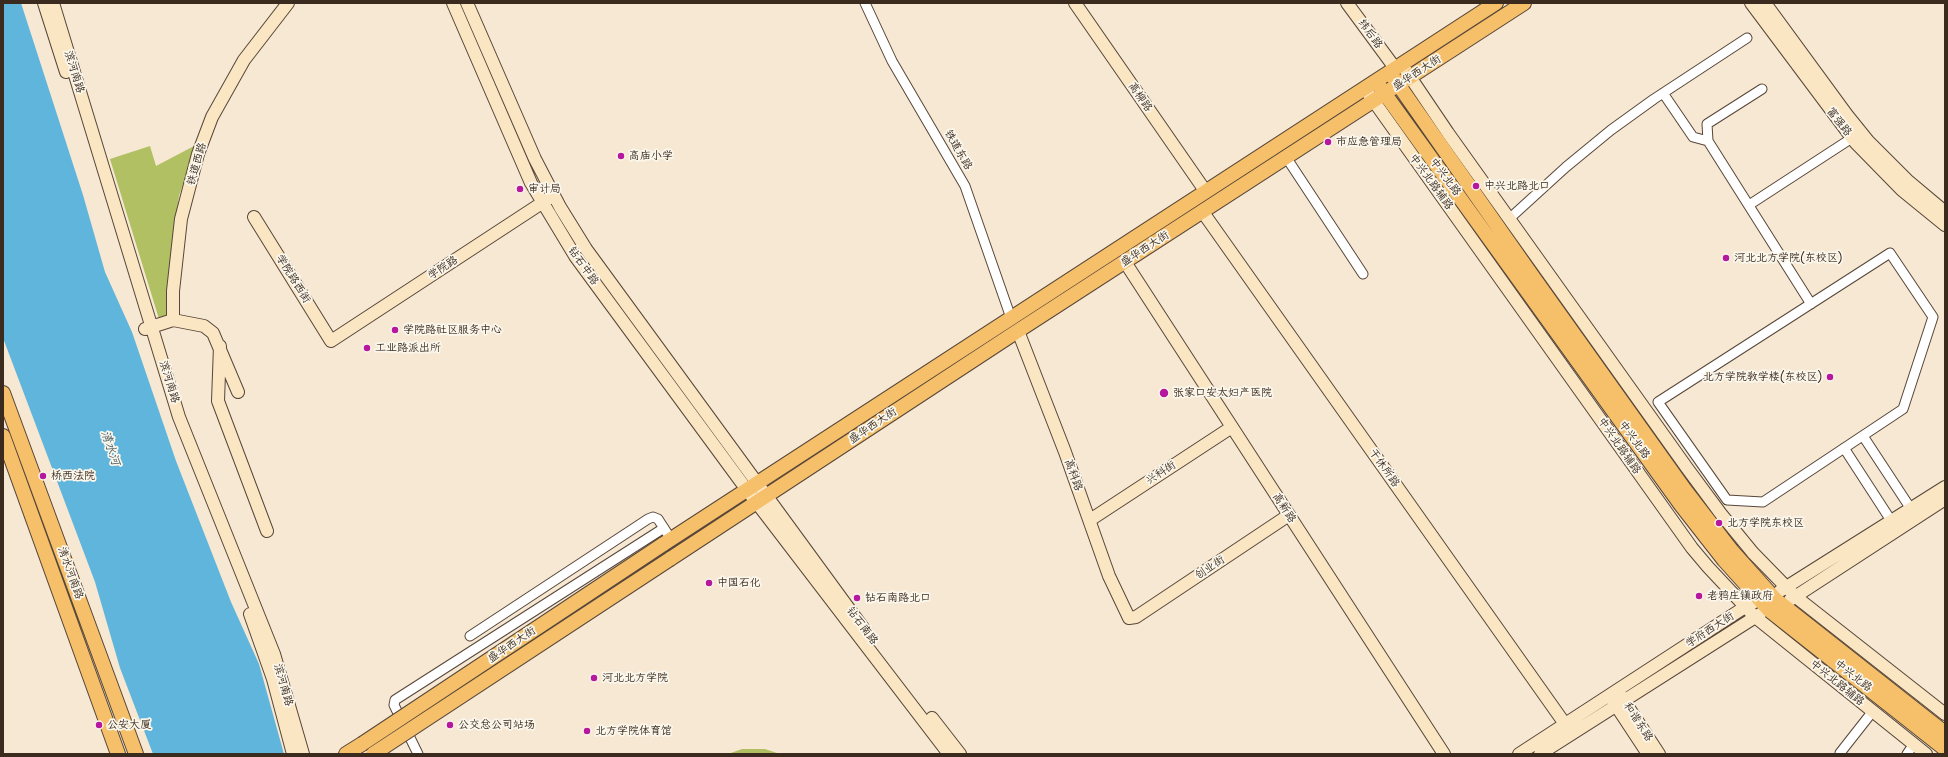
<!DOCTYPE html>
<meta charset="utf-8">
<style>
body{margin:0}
#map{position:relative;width:1948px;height:757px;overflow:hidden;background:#f6e8d2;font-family:"Shantell Sans",sans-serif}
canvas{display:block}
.frame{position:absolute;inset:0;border:4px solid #3b2a1e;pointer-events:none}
</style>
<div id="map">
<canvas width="1948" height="757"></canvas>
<div class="frame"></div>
</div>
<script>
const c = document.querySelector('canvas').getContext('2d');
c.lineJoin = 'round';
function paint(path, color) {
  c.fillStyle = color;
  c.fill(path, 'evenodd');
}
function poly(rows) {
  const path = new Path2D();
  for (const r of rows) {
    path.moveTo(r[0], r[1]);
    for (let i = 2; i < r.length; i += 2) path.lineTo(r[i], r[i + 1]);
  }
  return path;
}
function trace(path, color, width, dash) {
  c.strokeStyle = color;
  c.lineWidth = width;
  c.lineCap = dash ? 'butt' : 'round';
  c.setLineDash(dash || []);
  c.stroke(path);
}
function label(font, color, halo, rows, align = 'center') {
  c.font = font + ' "Shantell Sans","LXGW WenKai TC",sans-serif';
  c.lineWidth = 3.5;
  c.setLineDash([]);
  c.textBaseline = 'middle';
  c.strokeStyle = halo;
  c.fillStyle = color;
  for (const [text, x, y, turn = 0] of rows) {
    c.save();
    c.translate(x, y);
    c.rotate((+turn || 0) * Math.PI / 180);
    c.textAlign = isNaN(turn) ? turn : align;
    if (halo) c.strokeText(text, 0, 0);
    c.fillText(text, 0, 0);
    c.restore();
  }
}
const green = poly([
 [196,145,179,196,174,231,168,317,159,319,110,159,150,146,156,166],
 [742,749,765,749,780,754,728,754]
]);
const water = poly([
 [3,3,21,3,83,195,105,272,132,332,176,461,231,602,259,664,284,754,153,754,120,668,95,582,3,338]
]);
const street = poly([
 [865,3,892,61,965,186,1011,318],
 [1663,93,1693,137,1708,141,1811,304],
 [1708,141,1707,124,1762,89],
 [1286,157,1363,274],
 [1749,205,1852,138],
 [1509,219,1566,167,1611,130,1654,99,1747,38],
 [1890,253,1933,317,1903,409,1763,502,1727,500,1658,402,1890,253],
 [1863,436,1911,509],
 [1844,448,1892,522],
 [470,636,648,519,653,517,658,519,667,533],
 [1840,753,1873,711],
 [418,754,394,705,395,700,664,528],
 [1907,754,1914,744]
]);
const secondary = poly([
 [44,3,66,72],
 [53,3,179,417,274,654,303,754],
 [453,3,531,183,575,256,747,490,949,754],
 [467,3,535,159,560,207,586,249,866,632],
 [1075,3,1206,192],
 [1347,3,1392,64],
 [1751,3,1855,142,1902,190,1945,225],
 [1765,3,1847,115,1868,141,1907,180,1945,212],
 [1402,65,1448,133,1687,468,1721,514,1753,553,1796,597,1945,714],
 [1368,93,1692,548,1708,567,1754,616,1926,754],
 [1202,211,1565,724],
 [254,217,331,341,548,199],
 [1125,262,1444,754],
 [173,320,204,326,213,333,238,392],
 [145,329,173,320,173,291,181,219,198,154,212,117,244,60,288,3],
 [1018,331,1065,452,1109,576,1129,618,1136,617,1289,515],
 [220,346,218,401,267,531],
 [1090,520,1232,427],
 [1780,591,1945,487],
 [1790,600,1945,499],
 [250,614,273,679,293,754],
 [1619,693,1659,754],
 [1611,698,1648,754],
 [932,718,960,754],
 [1519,754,1745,607,1753,603],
 [1540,754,1760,614]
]);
const primary = poly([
 [1393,77,1531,274,1685,490,1732,551,1775,599,1945,733],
 [1380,87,1681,505,1724,560,1769,610,1945,749],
 [3,393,136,754],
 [3,436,118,754],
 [662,545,1496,3],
 [670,559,1013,334,1524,3],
 [346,754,362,744]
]);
const primaryBridge = poly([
 [362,744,662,545],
 [373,754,670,559]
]);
const markers = [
 [1328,142,4,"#b5179e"],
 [621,156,4,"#b5179e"],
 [1476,186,4,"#b5179e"],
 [520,189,4,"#b5179e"],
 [1726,258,4,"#b5179e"],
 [395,330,4,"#b5179e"],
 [367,348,4,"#b5179e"],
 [1830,377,4,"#b5179e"],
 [1164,393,5,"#b5179e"],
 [43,476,4,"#b5179e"],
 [1719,523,4,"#b5179e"],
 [709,583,4,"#b5179e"],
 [1699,596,4,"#b5179e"],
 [857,598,4,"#b5179e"],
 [594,678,4,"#b5179e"],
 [99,725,4,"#b5179e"],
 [450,725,4,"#b5179e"],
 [587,731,4,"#b5179e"]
];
const streetNames = [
 ["纬后路",1370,34,54],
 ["滨河南路",74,72,73],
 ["盛华西大街",1417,73,-33],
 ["高柳路",1140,97,55],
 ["富强路",1839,122,52],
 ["铁道东路",958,150,60],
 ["铁道西路",197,164,-74],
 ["中兴北路",1445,177,54],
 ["中兴北路辅路",1431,182,54],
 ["盛华西大街",1145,249,-33],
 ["钻石中路",583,266,55],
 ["学院路",443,268,-33],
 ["学院路西街",293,279,58],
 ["滨河南路",169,382,73],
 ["盛华西大街",873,426,-34],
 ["中兴北路",1634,440,54],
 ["中兴北路辅路",1619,446,55],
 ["干休所路",1384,468,55],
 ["兴科街",1161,473,-33],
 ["高科路",1073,475,70],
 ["高新路",1284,508,57],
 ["创业街",1210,568,-34],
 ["清水河南路",70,573,70],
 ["钻石南路",862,626,53],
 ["学府西大街",1710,630,-33],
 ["盛华西大街",512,645,-34],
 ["中兴北路",1853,676,38],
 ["中兴北路辅路",1837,683,39],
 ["滨河南路",283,685,74],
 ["和谐东路",1638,722,57]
];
const poiNames = [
 ["市应急管理局",1336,142],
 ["高庙小学",629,156],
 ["中兴北路北口",1484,186],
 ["审计局",528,189],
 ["河北北方学院(东校区)",1734,258],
 ["学院路社区服务中心",403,330],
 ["工业路派出所",375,348],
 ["北方学院教学楼(东校区)",1822,377,"right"],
 ["张家口安太妇产医院",1173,393],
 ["桥西法院",51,476],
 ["北方学院东校区",1727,523],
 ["中国石化",717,583],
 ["老鸦庄镇政府",1707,596],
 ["钻石南路北口",865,598],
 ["河北北方学院",602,678],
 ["公安大厦",107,725],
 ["公交总公司站场",458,725],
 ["北方学院体育馆",595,731]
];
const waterNames = [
 ["清水河",110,448,71]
];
paint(green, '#b0c062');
paint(water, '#60b5dc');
trace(street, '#574639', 11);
trace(secondary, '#574639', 14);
trace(primary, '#574639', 16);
trace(street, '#fff', 9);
trace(secondary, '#fbe6c4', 12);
trace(primary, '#f6c06b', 14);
trace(primaryBridge, '#574639', 16, []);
trace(primaryBridge, '#f6c06b', 14);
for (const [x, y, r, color] of markers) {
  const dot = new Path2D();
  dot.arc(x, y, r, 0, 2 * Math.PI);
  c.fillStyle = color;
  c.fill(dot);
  trace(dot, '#fbf7ec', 1.5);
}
label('11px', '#3b2a1e', '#fbf7ec', streetNames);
label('11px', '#3b2a1e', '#fbf7ec', poiNames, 'left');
label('italic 12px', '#485b60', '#fbf7ec', waterNames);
</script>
